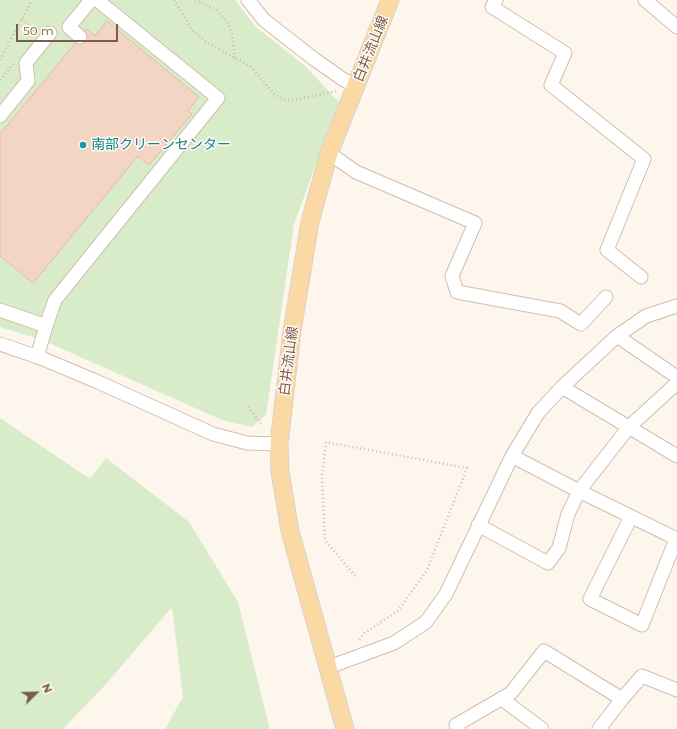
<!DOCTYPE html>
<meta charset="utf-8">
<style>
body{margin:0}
#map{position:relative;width:677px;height:729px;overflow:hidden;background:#fdf6ec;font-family:Montserrat,sans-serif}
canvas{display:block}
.north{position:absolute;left:16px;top:673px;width:40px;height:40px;-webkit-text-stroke:3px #fffaf3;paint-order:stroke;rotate:67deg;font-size:11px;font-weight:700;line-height:16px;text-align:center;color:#7a5c4d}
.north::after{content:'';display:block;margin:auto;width:14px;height:18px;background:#7a5c4d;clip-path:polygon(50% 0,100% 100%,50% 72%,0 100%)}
.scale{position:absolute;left:16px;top:24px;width:102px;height:18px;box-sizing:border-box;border:2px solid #7a5c4d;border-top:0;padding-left:5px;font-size:12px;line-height:14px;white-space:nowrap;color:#7a5c4d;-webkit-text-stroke:3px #fffaf3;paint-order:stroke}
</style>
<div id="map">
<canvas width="677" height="729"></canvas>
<div class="north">N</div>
<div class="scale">50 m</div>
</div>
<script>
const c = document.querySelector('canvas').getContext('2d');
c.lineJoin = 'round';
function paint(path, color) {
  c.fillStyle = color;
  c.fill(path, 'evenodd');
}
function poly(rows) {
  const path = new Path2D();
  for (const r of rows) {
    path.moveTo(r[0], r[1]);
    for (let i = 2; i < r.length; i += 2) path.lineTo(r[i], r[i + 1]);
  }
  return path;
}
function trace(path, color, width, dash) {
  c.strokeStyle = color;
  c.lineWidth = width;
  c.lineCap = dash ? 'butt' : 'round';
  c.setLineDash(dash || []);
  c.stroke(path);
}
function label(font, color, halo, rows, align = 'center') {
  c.font = font + ' Montserrat,"Noto Sans JP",sans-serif';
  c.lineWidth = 3;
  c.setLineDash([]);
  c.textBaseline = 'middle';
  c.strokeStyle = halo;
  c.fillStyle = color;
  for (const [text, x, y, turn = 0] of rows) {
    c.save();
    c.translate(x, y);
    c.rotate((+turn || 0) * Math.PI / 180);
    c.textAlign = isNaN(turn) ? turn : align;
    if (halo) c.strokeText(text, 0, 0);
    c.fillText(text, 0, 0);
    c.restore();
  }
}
const green = poly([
 [0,0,235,0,256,27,304,65,339,102,294,224,266,415,252,427,222,420,40,339,0,327],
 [0,418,90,479,106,458,189,522,238,602,270,729,165,729,183,697,172,607,107,683,63,729,0,729]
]);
const building = poly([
 [107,21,199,97,188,111,192,114,149,165,138,156,33,283,0,256,0,134,87,29,95,36,107,21]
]);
const path = poly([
 [174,0,193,31,206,42,251,67,275,95,285,100,299,99,337,91],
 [195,0,217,10,228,23,232,34,235,58],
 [22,19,35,31],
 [0,60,32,0],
 [0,80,14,63],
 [248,407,263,426],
 [355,576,325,540,322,476,326,442,467,468,427,570,398,611,363,634,359,641]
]);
const minor = poly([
 [248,0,264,20,314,59,344,80,356,86],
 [496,0,492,7,565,53,551,85,644,159,607,250,641,277],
 [645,0,677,27],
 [80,37,69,27,91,0],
 [0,116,28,81,26,63,50,33],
 [329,153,356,172,475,223,452,276,457,292,560,311,581,324,606,297],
 [0,310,46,326,37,357],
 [46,326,55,300,218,98,97,0],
 [617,336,677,377],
 [0,344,41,358,98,382,213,434,247,443,279,444],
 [562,387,677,456],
 [512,456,579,491,677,539],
 [631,517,590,599,642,625,676,539],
 [478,525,548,563,559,548,568,514,579,491,629,427,677,383],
 [329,667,394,643,426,622,446,594,512,456,538,413,562,387,617,336,646,316,677,306],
 [502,699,542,729],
 [622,699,642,676,677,690],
 [458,729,456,725,511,693,544,651,622,699,599,729]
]);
const major = poly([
 [345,729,290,531,280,472,279,444,292,331,310,222,329,153,390,0]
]);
const markers = [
 [83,145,4,"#0f9aa8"]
];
const streetNames = [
 ["白井流山線",371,49,-68],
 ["白井流山線",289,361,-83]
];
const cultureNames = [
 ["南部クリーンセンター",91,145]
];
paint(green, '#d8ecc9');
paint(building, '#f3d5c3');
trace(building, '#e6bba3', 1);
trace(minor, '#d1beb0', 15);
trace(major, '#dad1cd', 19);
trace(path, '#d9b8a5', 2.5, [1, 3]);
trace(minor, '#fff', 13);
trace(major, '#fbd9a5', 17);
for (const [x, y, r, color] of markers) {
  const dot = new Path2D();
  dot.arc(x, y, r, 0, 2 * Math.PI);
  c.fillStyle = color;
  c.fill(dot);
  trace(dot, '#fffaf3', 1.5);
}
label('14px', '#7a5c4d', '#fffaf3', streetNames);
label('14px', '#0d838f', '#fffaf3', cultureNames, 'left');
</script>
